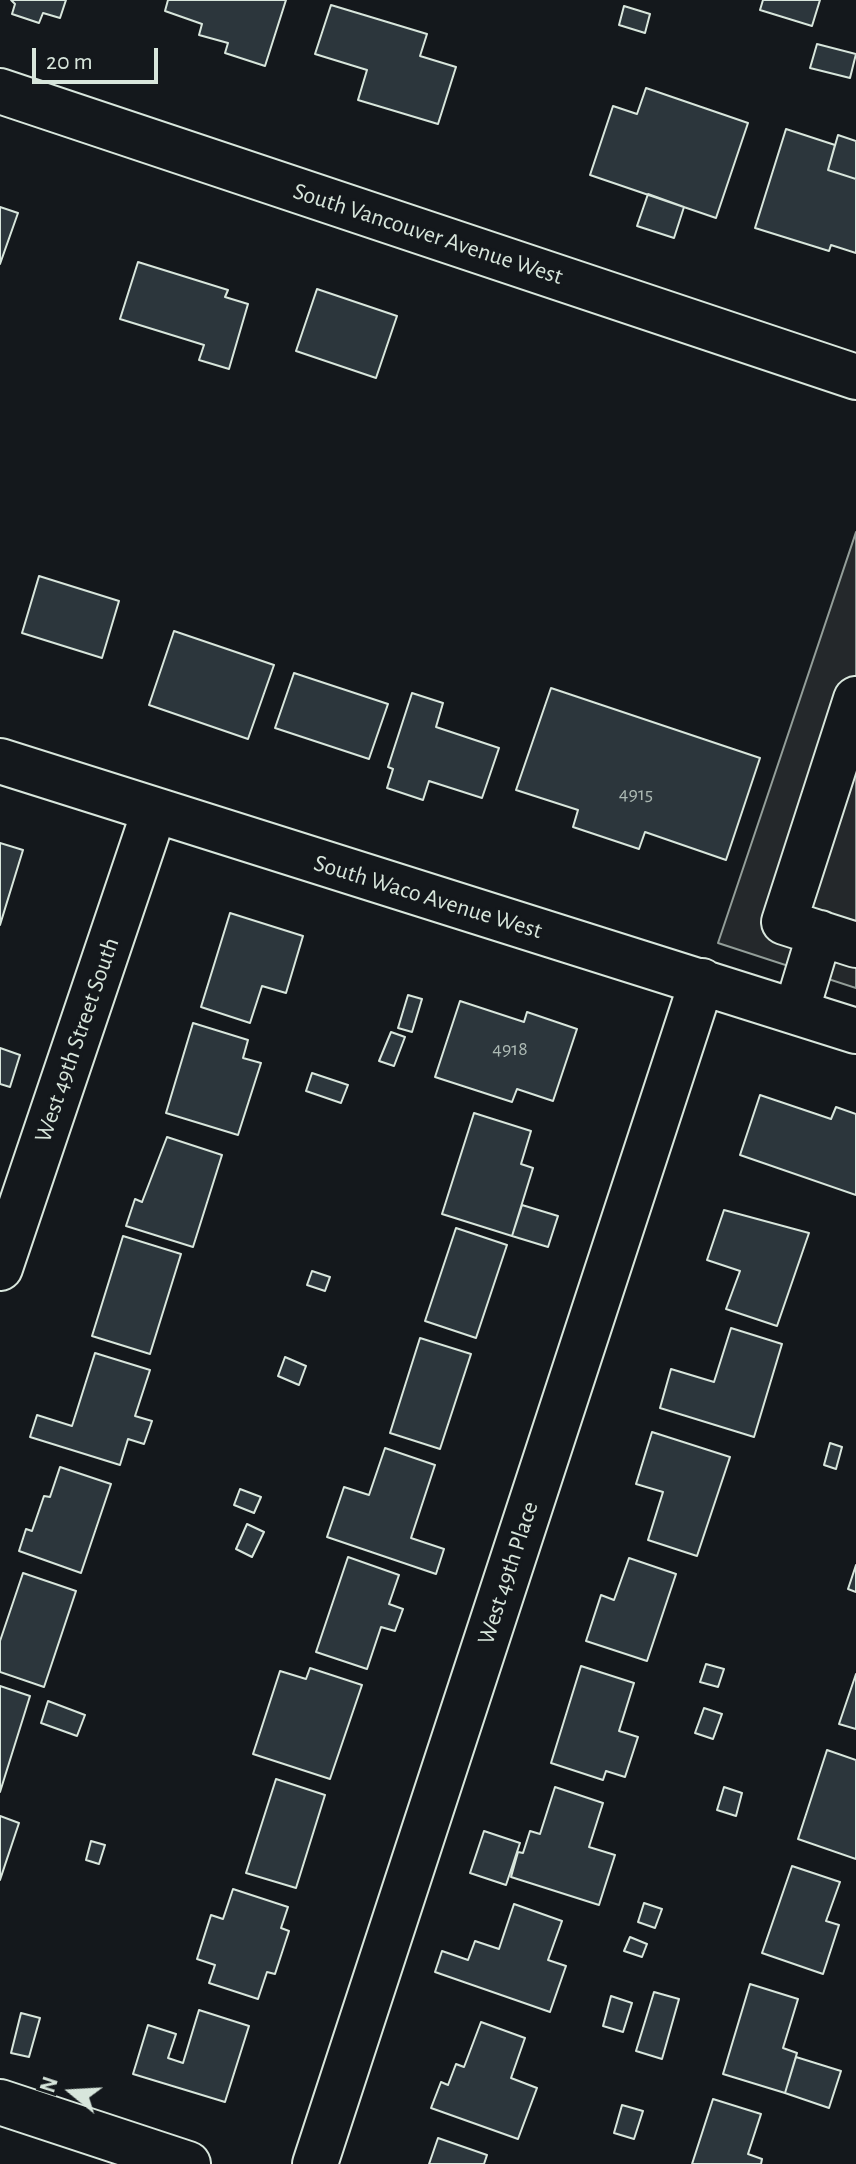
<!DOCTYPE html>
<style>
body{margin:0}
#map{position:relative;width:856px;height:2164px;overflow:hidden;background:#14181c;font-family:"Alegreya Sans",sans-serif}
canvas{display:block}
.north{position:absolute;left:32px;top:2052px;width:80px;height:80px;-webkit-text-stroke:6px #14181c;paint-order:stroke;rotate:288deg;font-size:22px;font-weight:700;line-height:32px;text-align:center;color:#d8e6dc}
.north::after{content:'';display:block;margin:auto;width:28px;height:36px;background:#d8e6dc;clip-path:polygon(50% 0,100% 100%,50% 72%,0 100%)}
.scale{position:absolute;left:32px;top:48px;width:126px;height:36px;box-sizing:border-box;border:4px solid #d8e6dc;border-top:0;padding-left:10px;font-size:24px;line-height:28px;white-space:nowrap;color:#d8e6dc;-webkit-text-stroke:6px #14181c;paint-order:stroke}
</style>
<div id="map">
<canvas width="856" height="2164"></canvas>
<div class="north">N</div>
<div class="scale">20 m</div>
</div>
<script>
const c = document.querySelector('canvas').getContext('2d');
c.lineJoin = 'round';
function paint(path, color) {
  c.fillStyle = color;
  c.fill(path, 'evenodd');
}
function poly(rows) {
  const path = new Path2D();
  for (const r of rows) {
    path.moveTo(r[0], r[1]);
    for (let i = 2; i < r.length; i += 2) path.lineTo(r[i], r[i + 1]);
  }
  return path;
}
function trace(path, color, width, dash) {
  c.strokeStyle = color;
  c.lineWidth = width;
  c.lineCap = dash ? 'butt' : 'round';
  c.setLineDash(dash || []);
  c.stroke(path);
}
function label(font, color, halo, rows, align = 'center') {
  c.font = font + ' "Alegreya Sans",sans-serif';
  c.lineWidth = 6;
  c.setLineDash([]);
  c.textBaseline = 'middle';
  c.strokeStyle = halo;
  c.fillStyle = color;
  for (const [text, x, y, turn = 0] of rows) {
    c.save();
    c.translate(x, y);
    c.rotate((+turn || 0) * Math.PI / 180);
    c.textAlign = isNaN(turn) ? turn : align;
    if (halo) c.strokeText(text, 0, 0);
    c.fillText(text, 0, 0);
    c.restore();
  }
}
const parking = poly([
 [856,532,856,988,718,943,856,532]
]);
const building = poly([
 [11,0,66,0,60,18,43,13,39,23,12,14,15,4,11,0],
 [168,0,286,0,265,66,225,53,228,43,199,35,202,24,165,11,168,0],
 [763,0,820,0,812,26,760,10,763,0],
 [331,5,427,34,420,56,456,67,438,124,358,100,367,70,315,54,331,5],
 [624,6,650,14,645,33,619,25,624,6],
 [817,44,856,54,850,78,810,68,817,44],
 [646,88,748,123,716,218,590,175,613,106,637,114,646,88],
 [786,129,835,145,828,170,856,179,856,253,831,245,829,251,755,228,786,129],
 [838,135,856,141,856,179,828,170,838,135],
 [648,194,684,207,674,238,637,226,648,194],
 [0,207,18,213,0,264,0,207],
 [138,262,228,290,225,297,248,304,229,369,199,360,204,345,120,319,138,262],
 [317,289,397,316,376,378,296,351,317,289],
 [39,576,119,601,102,658,22,633,39,576],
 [174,631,274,665,248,739,149,705,174,631],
 [294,673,388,704,369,759,275,728,294,673],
 [551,688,760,758,726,860,645,832,639,849,573,827,578,810,516,790,551,688],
 [412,693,443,703,436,727,499,748,482,798,429,781,423,800,387,788,393,769,388,767,412,693],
 [0,843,23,850,0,925,0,843],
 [230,913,303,936,286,993,262,986,250,1023,201,1007,230,913],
 [408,995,422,999,412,1032,398,1028,408,995],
 [460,1001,524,1022,527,1012,577,1029,553,1101,517,1089,512,1102,435,1077,460,1001],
 [193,1023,248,1040,243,1058,261,1063,238,1135,166,1113,193,1023],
 [391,1032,405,1037,394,1066,379,1061,391,1032],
 [0,1048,20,1055,10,1087,0,1084,0,1048],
 [312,1073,348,1085,341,1103,306,1091,312,1073],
 [760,1095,831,1119,836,1107,856,1114,856,1195,740,1155,760,1095],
 [474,1113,531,1131,521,1164,533,1168,512,1236,442,1214,474,1113],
 [167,1137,222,1155,193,1247,126,1226,135,1199,142,1202,167,1137],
 [522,1205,558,1216,548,1247,512,1236,522,1205],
 [724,1210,809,1233,777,1326,726,1309,740,1271,707,1260,724,1210],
 [456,1228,507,1245,476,1338,425,1321,456,1228],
 [123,1236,181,1254,150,1354,92,1336,123,1236],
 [312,1271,330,1277,325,1291,307,1285,312,1271],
 [731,1328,782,1344,754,1437,660,1408,671,1369,714,1382,731,1328],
 [420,1338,471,1354,440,1449,390,1433,420,1338],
 [95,1353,150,1370,135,1416,152,1421,144,1444,128,1439,120,1465,30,1437,37,1415,72,1426,95,1353],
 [285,1357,306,1366,299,1385,278,1376,285,1357],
 [652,1432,730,1457,697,1556,648,1540,663,1492,636,1484,652,1432],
 [830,1443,842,1447,836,1469,824,1465,830,1443],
 [385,1448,435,1465,411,1538,444,1549,436,1574,327,1537,344,1487,369,1495,385,1448],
 [60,1467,111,1484,81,1573,19,1551,26,1529,32,1531,44,1496,50,1497,60,1467],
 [240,1489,261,1497,254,1513,234,1505,240,1489],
 [247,1524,264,1532,252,1557,236,1549,247,1524],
 [348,1557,399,1575,389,1604,403,1609,395,1631,381,1627,367,1669,316,1652,348,1557],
 [629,1558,676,1574,647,1661,586,1641,601,1595,614,1600,629,1558],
 [856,1565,856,1592,848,1589,856,1565],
 [23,1573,76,1591,44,1687,0,1672,0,1641,23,1573],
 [706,1664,724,1669,718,1687,700,1682,706,1664],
 [581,1666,634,1683,619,1731,638,1737,625,1777,606,1771,603,1780,551,1763,581,1666],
 [310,1668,362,1685,330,1779,253,1754,280,1671,306,1679,310,1668],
 [856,1674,856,1729,839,1724,856,1674],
 [0,1686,30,1696,0,1792,0,1686],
 [48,1701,85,1715,77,1736,41,1723,48,1701],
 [704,1708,722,1714,713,1739,695,1733,704,1708],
 [827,1750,856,1760,856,1859,798,1839,827,1750],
 [276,1779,325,1795,296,1888,246,1873,276,1779],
 [555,1787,603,1803,589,1847,615,1855,599,1905,511,1877,518,1852,523,1853,530,1831,540,1834,555,1787],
 [724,1787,742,1793,736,1816,717,1810,724,1787],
 [0,1816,19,1823,0,1880,0,1816],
 [484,1831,520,1843,506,1885,470,1873,484,1831],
 [91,1841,105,1845,99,1864,86,1860,91,1841],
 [792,1866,840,1882,826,1921,839,1925,823,1974,762,1953,792,1866],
 [233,1889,288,1907,281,1928,289,1931,275,1974,267,1972,258,1999,209,1983,215,1965,197,1959,211,1915,223,1919,233,1889],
 [644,1903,662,1909,655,1928,638,1922,644,1903],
 [514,1904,562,1921,548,1960,566,1966,550,2012,435,1972,442,1951,468,1960,475,1941,499,1949,514,1904],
 [630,1937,647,1944,642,1957,624,1951,630,1937],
 [750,1984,798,1999,783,2048,797,2053,785,2093,723,2074,750,1984],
 [654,1992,679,1999,662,2059,636,2051,654,1992],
 [611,1996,632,2003,623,2032,603,2026,611,1996],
 [199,2010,249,2026,225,2102,133,2074,148,2025,176,2034,168,2058,183,2063,199,2010],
 [21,2013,40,2018,29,2057,11,2053,21,2013],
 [481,2022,525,2038,511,2078,537,2088,518,2139,431,2108,441,2082,448,2085,456,2064,464,2067,481,2022],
 [796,2057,841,2071,829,2108,785,2093,796,2057],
 [713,2099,761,2114,748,2154,762,2159,761,2164,692,2164,713,2099],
 [622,2105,643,2111,634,2139,614,2133,622,2105],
 [438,2138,487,2155,484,2164,429,2164,438,2138]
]);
const minor = poly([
 [0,91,856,377],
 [856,699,784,922,856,945],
 [0,761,856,1031],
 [796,1012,820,933],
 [0,1268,154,812],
 [0,2102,188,2164],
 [315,2164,702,981]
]);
const numberNames = [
 ["4915",636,794],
 ["4918",510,1049]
];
const streetNames = [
 ["South Vancouver Avenue West",428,234,18],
 ["South Waco Avenue West",428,897,17],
 ["West 49th Street South",77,1040,-71],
 ["West 49th Place",508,1573,-72]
];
paint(parking, '#24282b');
trace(parking, '#939e99', 2);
paint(building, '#2c363c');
trace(building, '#d8e6dc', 2);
trace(minor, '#d8e6dc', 48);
trace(minor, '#14181c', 44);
label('20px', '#adbab4', null, numberNames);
label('24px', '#d8e6dc', '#14181c', streetNames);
</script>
